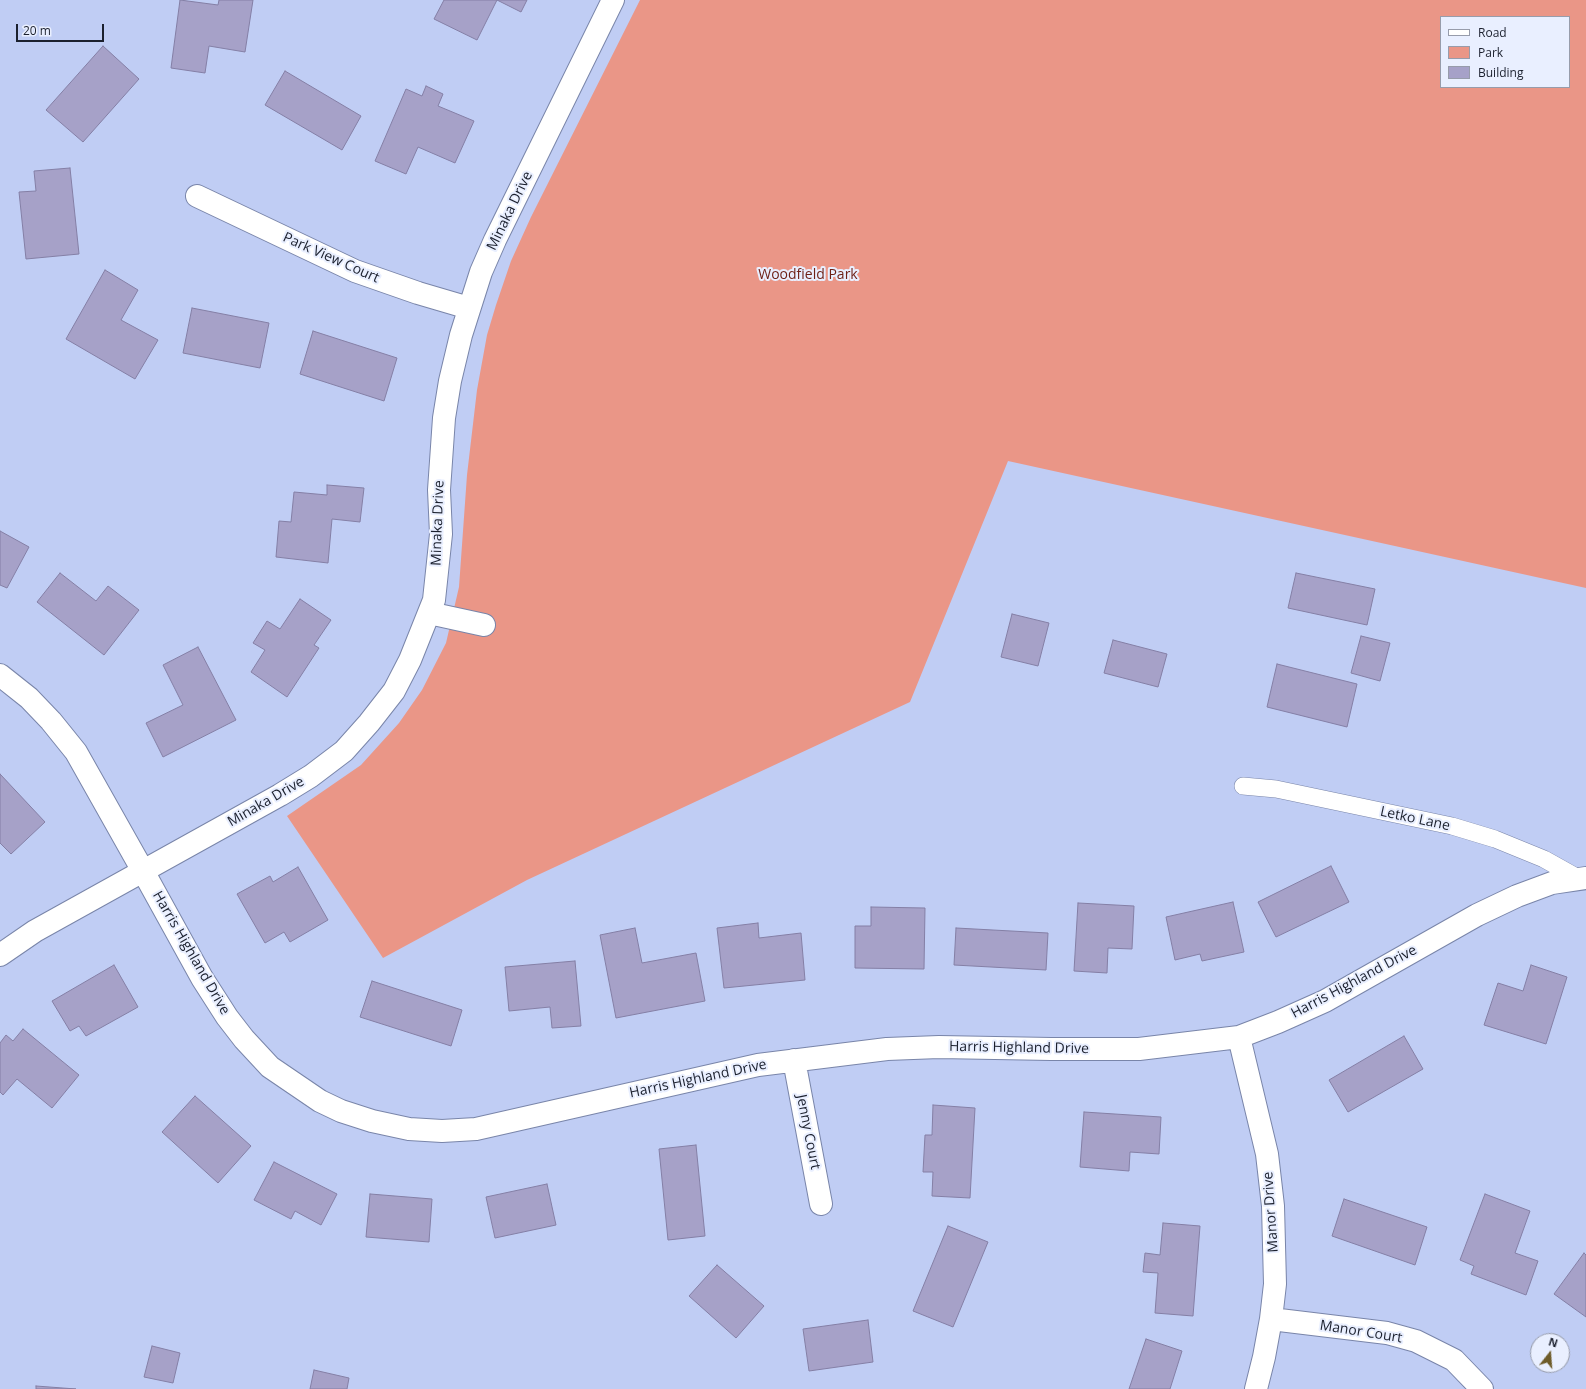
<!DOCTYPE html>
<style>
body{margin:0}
#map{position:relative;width:1586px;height:1389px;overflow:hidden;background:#c0cdf4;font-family:"Open Sans",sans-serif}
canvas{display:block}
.legend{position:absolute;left:1440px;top:16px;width:130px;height:72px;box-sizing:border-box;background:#e9efff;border:1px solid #979cab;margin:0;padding:5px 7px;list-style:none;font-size:12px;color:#1b202e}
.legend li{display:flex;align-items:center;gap:8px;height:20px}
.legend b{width:20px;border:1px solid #979cab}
.north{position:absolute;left:1530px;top:1333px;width:40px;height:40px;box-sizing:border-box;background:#e9efff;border:1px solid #979cab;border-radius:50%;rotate:17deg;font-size:11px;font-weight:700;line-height:16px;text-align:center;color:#1b202e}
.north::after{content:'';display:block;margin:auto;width:14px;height:18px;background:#6e5c2a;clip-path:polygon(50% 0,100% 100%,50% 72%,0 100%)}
.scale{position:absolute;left:16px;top:24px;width:88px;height:18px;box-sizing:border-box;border:2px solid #1b202e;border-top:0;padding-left:5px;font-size:12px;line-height:14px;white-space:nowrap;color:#1b202e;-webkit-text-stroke:3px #e9efff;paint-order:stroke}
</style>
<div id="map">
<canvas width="1586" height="1389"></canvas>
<ul class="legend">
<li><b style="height:5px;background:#fff"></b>Road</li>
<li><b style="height:11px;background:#ea9687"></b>Park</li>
<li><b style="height:11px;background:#a6a1c8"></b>Building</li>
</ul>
<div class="north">N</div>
<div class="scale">20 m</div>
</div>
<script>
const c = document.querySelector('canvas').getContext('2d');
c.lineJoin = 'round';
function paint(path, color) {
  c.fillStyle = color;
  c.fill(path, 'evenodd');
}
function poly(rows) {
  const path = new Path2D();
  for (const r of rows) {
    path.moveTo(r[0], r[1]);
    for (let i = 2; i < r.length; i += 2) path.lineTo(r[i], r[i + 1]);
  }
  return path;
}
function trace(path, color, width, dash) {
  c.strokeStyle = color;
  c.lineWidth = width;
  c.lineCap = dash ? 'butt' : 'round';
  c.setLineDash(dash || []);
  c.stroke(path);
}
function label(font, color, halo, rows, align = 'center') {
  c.font = font + ' "Open Sans",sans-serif';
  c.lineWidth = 4;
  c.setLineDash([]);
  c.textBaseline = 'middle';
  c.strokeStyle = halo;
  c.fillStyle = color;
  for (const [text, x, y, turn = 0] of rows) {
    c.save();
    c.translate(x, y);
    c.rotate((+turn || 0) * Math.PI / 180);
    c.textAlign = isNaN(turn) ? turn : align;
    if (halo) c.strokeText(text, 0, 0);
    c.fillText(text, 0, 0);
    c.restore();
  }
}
const green = poly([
 [640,0,1586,0,1586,588,1008,461,910,702,527,880,383,958,287,816,361,765,399,723,422,690,446,643,459,587,467,475,477,390,487,335,496,305,511,261,531,217],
 [1441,17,1569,17,1569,87,1441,87]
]);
const building = poly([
 [180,0,218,5,219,0,253,0,245,52,209,46,205,73,171,68,180,0],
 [444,0,527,0,521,12,497,0,477,40,434,19,444,0],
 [103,46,139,79,83,142,46,110,103,46],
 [285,71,361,116,342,150,265,105,285,71],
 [426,86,443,94,438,106,474,121,455,163,418,147,406,174,375,161,406,89,422,96,426,86],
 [70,168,79,254,26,259,19,192,36,191,34,171,70,168],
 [105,270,138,290,121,320,158,340,135,379,66,339,105,270],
 [192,308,269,323,260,368,183,353,192,308],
 [313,331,397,358,384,401,300,374,313,331],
 [327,485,364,488,360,522,332,519,328,563,276,557,279,521,291,522,294,492,327,495,327,485],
 [0,531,29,547,7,588,0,585,0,531],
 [60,573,96,601,108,586,139,610,104,655,37,602,60,573],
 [1296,573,1375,589,1367,625,1288,608,1296,573],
 [300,599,331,620,314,645,319,648,287,697,251,672,265,650,253,643,267,621,280,629,300,599],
 [1012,614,1049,623,1038,666,1001,657,1012,614],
 [1361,636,1390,643,1380,681,1351,673,1361,636],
 [1113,640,1167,654,1158,687,1104,673,1113,640],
 [198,647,236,720,163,757,146,723,183,705,163,665,198,647],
 [1277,664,1357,684,1347,727,1267,707,1277,664],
 [0,774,45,822,11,854,0,843,0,774],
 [1331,866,1349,902,1276,937,1258,902,1331,866],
 [298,867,328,920,290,942,284,932,265,943,237,894,270,876,273,882,298,867],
 [1233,902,1244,952,1202,961,1200,954,1175,960,1166,917,1233,902],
 [1078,903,1134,906,1132,949,1108,948,1107,973,1074,971,1078,903],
 [871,907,925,908,924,969,855,968,855,926,871,926,871,907],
 [758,923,759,938,801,933,805,980,724,988,717,928,758,923],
 [635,928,642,963,696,953,705,1001,616,1018,600,935,635,928],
 [956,928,1048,933,1046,970,954,965,956,928],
 [575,961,581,1026,552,1028,550,1007,509,1011,505,967,575,961],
 [114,965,138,1007,86,1036,79,1026,70,1031,52,1001,114,965],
 [1531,965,1567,977,1546,1044,1484,1025,1498,983,1523,991,1531,965],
 [372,981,462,1010,451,1046,360,1017,372,981],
 [23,1029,79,1075,52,1108,17,1079,3,1095,0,1092,0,1043,6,1035,13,1041,23,1029],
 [1404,1036,1423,1069,1348,1112,1329,1080,1404,1036],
 [195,1096,251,1146,218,1183,162,1132,195,1096],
 [933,1105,975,1108,970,1198,932,1196,933,1172,923,1172,925,1135,932,1135,933,1105],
 [1084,1112,1161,1117,1159,1154,1130,1152,1129,1171,1080,1167,1084,1112],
 [696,1145,705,1236,668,1240,659,1149,696,1145],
 [274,1162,337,1194,321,1225,295,1211,291,1219,254,1200,274,1162],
 [547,1184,556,1225,495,1238,486,1197,547,1184],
 [370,1194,432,1199,429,1242,366,1237,370,1194],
 [1485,1194,1530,1211,1515,1253,1538,1261,1526,1295,1471,1274,1474,1266,1460,1260,1485,1194],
 [1344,1199,1427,1227,1415,1265,1332,1236,1344,1199],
 [1163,1223,1200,1226,1193,1316,1155,1313,1158,1273,1143,1272,1145,1253,1160,1255,1163,1223],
 [948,1226,988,1242,953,1327,913,1311,948,1226],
 [1584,1253,1586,1255,1586,1317,1554,1294,1584,1253],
 [717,1265,764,1306,736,1338,689,1296,717,1265],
 [868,1320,873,1362,809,1371,803,1329,868,1320],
 [1146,1339,1182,1351,1170,1389,1129,1389,1146,1339],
 [152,1346,180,1353,173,1383,144,1377,152,1346],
 [314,1370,349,1378,347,1389,310,1389,314,1370],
 [36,1386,76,1389,36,1389,36,1386]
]);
const lane = poly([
 [1243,786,1276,789,1452,826,1495,839,1544,859,1578,878]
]);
const street = poly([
 [197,196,355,271,418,293,469,308],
 [429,613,484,625],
 [0,675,29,698,51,721,76,752,143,871,202,978,227,1017,244,1039,270,1067,320,1101,341,1111,372,1121,409,1129,442,1131,476,1129,758,1065,887,1049,939,1047,1051,1049,1139,1049,1239,1037,1278,1022,1325,1001,1477,915,1517,896,1552,883,1586,878],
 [0,955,35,931,280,795,311,776,344,751,369,723,394,691,410,660,434,600,441,534,439,490,444,418,450,381,461,335,481,272,495,240,613,0],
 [1239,1037,1267,1154,1273,1206,1275,1284,1271,1319,1264,1357,1256,1389],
 [794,1060,821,1204],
 [1271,1319,1387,1333,1416,1341,1454,1360,1482,1389]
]);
const streetNames = [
 ["Minaka Drive",510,211,-64],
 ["Park View Court",331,258,24],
 ["Minaka Drive",438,523,-88],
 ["Minaka Drive",266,802,-30],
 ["Letko Lane",1415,819,12],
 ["Harris Highland Drive",191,953,60],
 ["Harris Highland Drive",1354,982,-28],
 ["Harris Highland Drive",1019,1048,1],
 ["Harris Highland Drive",698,1079,-12],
 ["Jenny Court",808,1132,79],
 ["Manor Drive",1271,1212,-94],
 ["Manor Court",1361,1332,9]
];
const parkNames = [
 ["Woodfield Park",808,275]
];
paint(green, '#ea9687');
paint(building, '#a6a1c8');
trace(building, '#847fa5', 1);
trace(lane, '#7985a9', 18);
trace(street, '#7985a9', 24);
trace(lane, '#fff', 17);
trace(street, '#fff', 22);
label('14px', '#1b202e', '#e9efff', streetNames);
label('14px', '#6e1f15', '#e9efff', parkNames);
</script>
